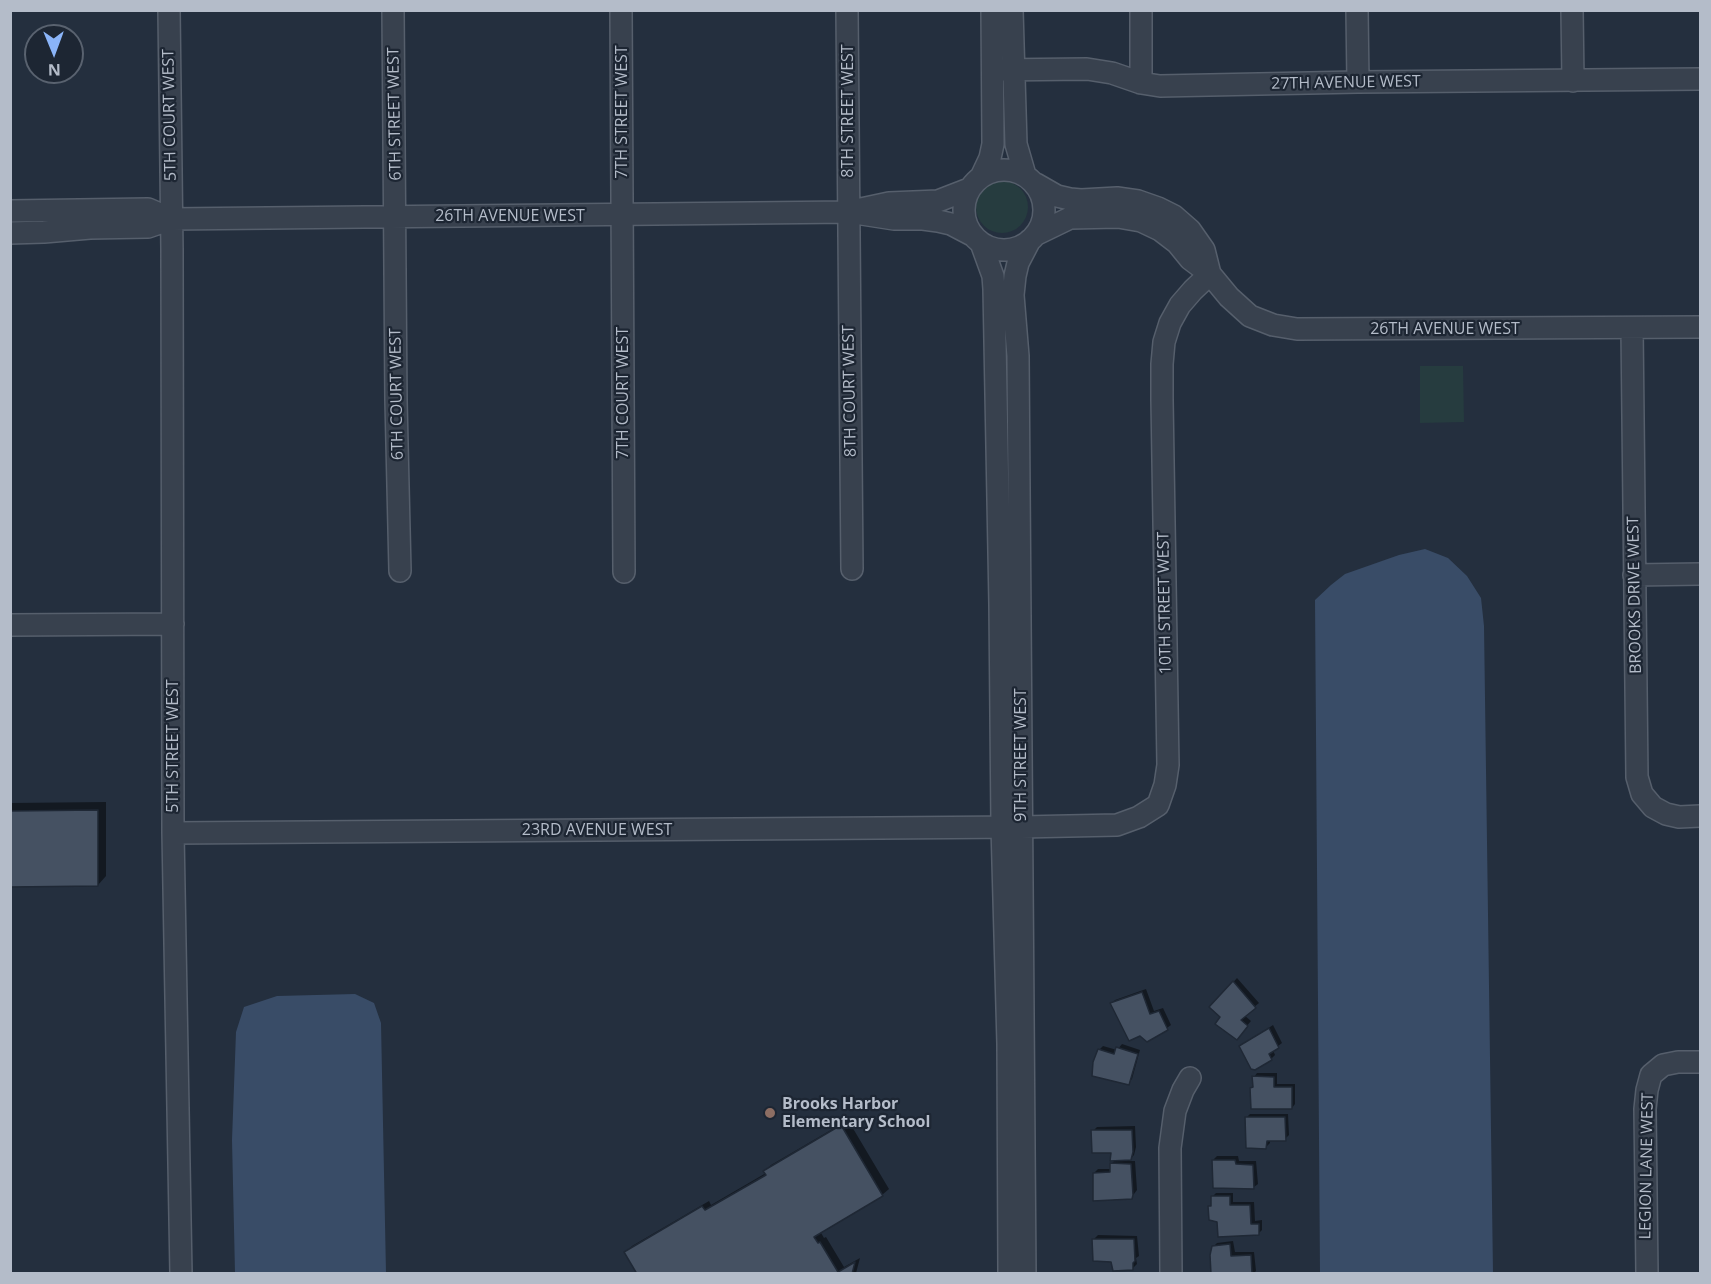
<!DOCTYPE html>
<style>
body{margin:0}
#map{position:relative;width:1711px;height:1284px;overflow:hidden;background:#242f3e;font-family:"Open Sans",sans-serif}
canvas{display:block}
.frame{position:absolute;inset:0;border:12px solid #b4bcc9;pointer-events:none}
.north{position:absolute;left:24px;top:24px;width:60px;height:60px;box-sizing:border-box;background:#1d2633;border:2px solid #59626f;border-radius:50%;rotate:179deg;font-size:16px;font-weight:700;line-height:24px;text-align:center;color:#b4bcc9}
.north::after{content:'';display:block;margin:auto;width:21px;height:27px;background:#8ab4f8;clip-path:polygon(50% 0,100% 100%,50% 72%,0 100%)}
</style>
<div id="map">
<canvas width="1711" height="1284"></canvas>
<div class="frame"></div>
<div class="north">N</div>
</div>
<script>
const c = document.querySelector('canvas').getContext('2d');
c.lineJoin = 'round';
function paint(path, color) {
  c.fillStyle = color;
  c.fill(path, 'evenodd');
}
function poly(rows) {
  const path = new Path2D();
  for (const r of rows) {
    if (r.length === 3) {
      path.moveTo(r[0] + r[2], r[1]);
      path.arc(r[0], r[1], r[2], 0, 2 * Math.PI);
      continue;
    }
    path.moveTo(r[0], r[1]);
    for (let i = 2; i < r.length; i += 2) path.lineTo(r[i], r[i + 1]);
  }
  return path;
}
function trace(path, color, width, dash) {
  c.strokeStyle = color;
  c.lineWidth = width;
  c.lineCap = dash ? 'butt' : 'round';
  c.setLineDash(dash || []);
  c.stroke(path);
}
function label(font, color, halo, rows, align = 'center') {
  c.font = font + ' "Open Sans",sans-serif';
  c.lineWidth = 4.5;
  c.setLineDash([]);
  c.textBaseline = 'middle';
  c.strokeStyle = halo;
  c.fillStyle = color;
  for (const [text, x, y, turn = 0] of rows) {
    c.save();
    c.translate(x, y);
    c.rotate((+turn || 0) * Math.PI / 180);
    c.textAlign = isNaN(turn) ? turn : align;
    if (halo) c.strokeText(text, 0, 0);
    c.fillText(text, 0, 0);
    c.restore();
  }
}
const green = poly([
 [1002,207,26],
 [1420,366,1463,366,1464,422,1420,423]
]);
const water = poly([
 [1425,549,1448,558,1467,576,1481,598,1484,626,1493,1273,1320,1273,1315,600,1331,585,1345,574,1399,555],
 [355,994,374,1003,381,1023,386,1273,235,1273,232,1140,236,1032,244,1007,277,996]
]);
const shadow = poly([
 [106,802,106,876,98,885,10,886,10,803],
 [1237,978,1259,1003,1244,1015,1251,1021,1240,1034,1211,1007],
 [1146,989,1154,1011,1163,1008,1171,1025,1167,1028,1111,1004,1115,1000],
 [1273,1025,1282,1043,1273,1050,1275,1055,1271,1059,1241,1046],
 [1122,1044,1140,1050,1132,1079,1128,1083,1099,1050,1103,1046,1117,1050],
 [1257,1073,1277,1073,1277,1084,1295,1084,1295,1104,1292,1108,1251,1088,1254,1086,1254,1077],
 [1250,1114,1288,1114,1289,1135,1285,1139,1270,1139,1270,1143,1266,1147,1246,1118],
 [848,1120,889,1189,882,1195,820,1231,824,1238,826,1237,844,1267,860,1258,856,1273,859,1274,639,1274,626,1252,632,1246,709,1201,711,1205,766,1173,765,1171,771,1165],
 [1135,1126,1136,1147,1134,1155,1129,1161,1135,1161,1137,1190,1131,1198,1094,1173,1098,1169,1111,1169,1111,1164,1116,1159,1112,1152,1093,1131,1097,1127],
 [1217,1156,1238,1156,1239,1161,1256,1161,1258,1184,1254,1187,1213,1160],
 [1216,1193,1233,1193,1233,1202,1254,1202,1255,1221,1262,1220,1262,1230,1258,1234,1218,1220,1210,1207,1212,1204,1212,1197],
 [1098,1235,1137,1236,1139,1256,1136,1258,1137,1264,1133,1268,1112,1261,1094,1239],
 [1233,1241,1235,1252,1254,1252,1256,1271,1253,1274,1212,1274,1213,1247,1217,1243]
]);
const building = poly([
 [98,810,98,886,10,887,10,811,98,810],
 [1233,981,1256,1008,1241,1020,1248,1026,1237,1040,1215,1024,1220,1017,1209,1007,1233,981],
 [1142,992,1150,1014,1159,1011,1168,1030,1147,1042,1140,1036,1129,1041,1110,1003,1142,992],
 [1269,1028,1279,1048,1269,1054,1272,1060,1255,1070,1251,1069,1239,1046,1269,1028],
 [1116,1047,1138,1054,1129,1085,1092,1076,1093,1062,1098,1049,1114,1054,1116,1047],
 [1252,1076,1274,1077,1274,1087,1292,1087,1292,1109,1251,1109,1250,1088,1253,1087,1252,1076],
 [1245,1117,1285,1117,1286,1141,1267,1141,1266,1149,1246,1148,1245,1117],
 [841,1125,883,1196,814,1237,818,1243,820,1242,838,1272,855,1262,852,1274,637,1274,624,1252,702,1206,705,1210,766,1175,763,1171,841,1125],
 [1091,1130,1132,1130,1133,1152,1131,1160,1110,1161,1111,1153,1092,1153,1091,1130],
 [1212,1160,1235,1160,1236,1164,1253,1165,1254,1189,1213,1188,1212,1160],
 [1110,1163,1131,1164,1133,1195,1132,1199,1093,1201,1093,1173,1110,1172,1110,1163],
 [1211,1196,1230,1196,1230,1205,1250,1205,1251,1224,1259,1224,1259,1235,1218,1237,1217,1222,1209,1220,1208,1206,1211,1206,1211,1196],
 [1092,1239,1134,1239,1135,1261,1133,1263,1133,1270,1113,1271,1111,1262,1093,1261,1092,1239],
 [1230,1244,1231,1256,1251,1255,1252,1274,1211,1274,1210,1255,1212,1246,1230,1244]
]);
const minor = poly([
 [169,10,172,250,173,833,181,1274],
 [393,10,396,401,400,571],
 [621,10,624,572],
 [847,10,852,569],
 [1012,10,1016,144,1025,175],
 [1141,10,1141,83],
 [1357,10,1358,82],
 [1572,10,1573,81],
 [993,70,1087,69,1112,73,1141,83,1160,86,1358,82,1700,79],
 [1004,210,40],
 [982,175,990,158,993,144,992,10],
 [1036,184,1057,196,1070,199,1081,200,1117,198,1138,201,1158,208,1174,216,1190,230,1204,250,1210,274],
 [861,209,889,203,938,201,969,189],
 [10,211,148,209,171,219],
 [10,233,44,232,90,228,148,227,171,219,849,212,894,219,923,219,938,221,951,224,972,235],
 [1037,234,1070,218,1118,217,1141,221,1160,230,1177,243,1190,259,1210,274,1229,297,1250,316,1273,325,1297,329,1700,327],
 [981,243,993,276,994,289,1000,605,1002,827,1008,1044,1009,1274],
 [1632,328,1637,777,1642,794,1653,807,1666,814,1679,817,1700,816],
 [1634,575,1700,574],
 [10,625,173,624],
 [173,833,1021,827,1117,825,1139,817,1158,805,1165,785,1168,765,1162,400,1162,364,1164,342,1170,323,1180,305,1193,290,1210,274],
 [1025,1274,1018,356,1013,295,1015,276,1018,263,1030,240],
 [1171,1274,1170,1148,1175,1111,1183,1090,1190,1078],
 [1647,1274,1645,1109,1647,1090,1651,1075,1663,1065,1678,1062,1700,1062]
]);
const markers = [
 [770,1113,6,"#8d6e63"]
];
const streetNames = [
 ["27TH AVENUE WEST",1346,83,-1],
 ["8TH STREET WEST",848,111,-90],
 ["7TH STREET WEST",622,112,-90],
 ["6TH STREET WEST",395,114,-91],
 ["5TH COURT WEST",170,115,-91],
 ["26TH AVENUE WEST",510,216],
 ["26TH AVENUE WEST",1445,329],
 ["8TH COURT WEST",850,391,-91],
 ["7TH COURT WEST",623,393,-90],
 ["6TH COURT WEST",397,394,-91],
 ["BROOKS DRIVE WEST",1635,595,-91],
 ["10TH STREET WEST",1165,603,-91],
 ["5TH STREET WEST",173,746,-90],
 ["9TH STREET WEST",1021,755,-90],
 ["23RD AVENUE WEST",597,830],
 ["LEGION LANE WEST",1647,1166,-89]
];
const poiNames = [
 ["Brooks Harbor",782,1104],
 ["Elementary School",782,1122]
];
paint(green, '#263c3f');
paint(water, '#394c67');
paint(shadow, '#0007');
paint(building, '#455162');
trace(building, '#1f2835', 1.5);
trace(minor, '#565f6c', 24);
trace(minor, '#38414e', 21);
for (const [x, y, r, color] of markers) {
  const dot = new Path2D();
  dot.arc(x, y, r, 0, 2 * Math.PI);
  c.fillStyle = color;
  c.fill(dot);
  trace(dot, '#1d2633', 2);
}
label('16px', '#b4bcc9', '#1d2633', streetNames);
label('bold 16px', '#b4bcc9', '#1d2633', poiNames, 'left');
</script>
